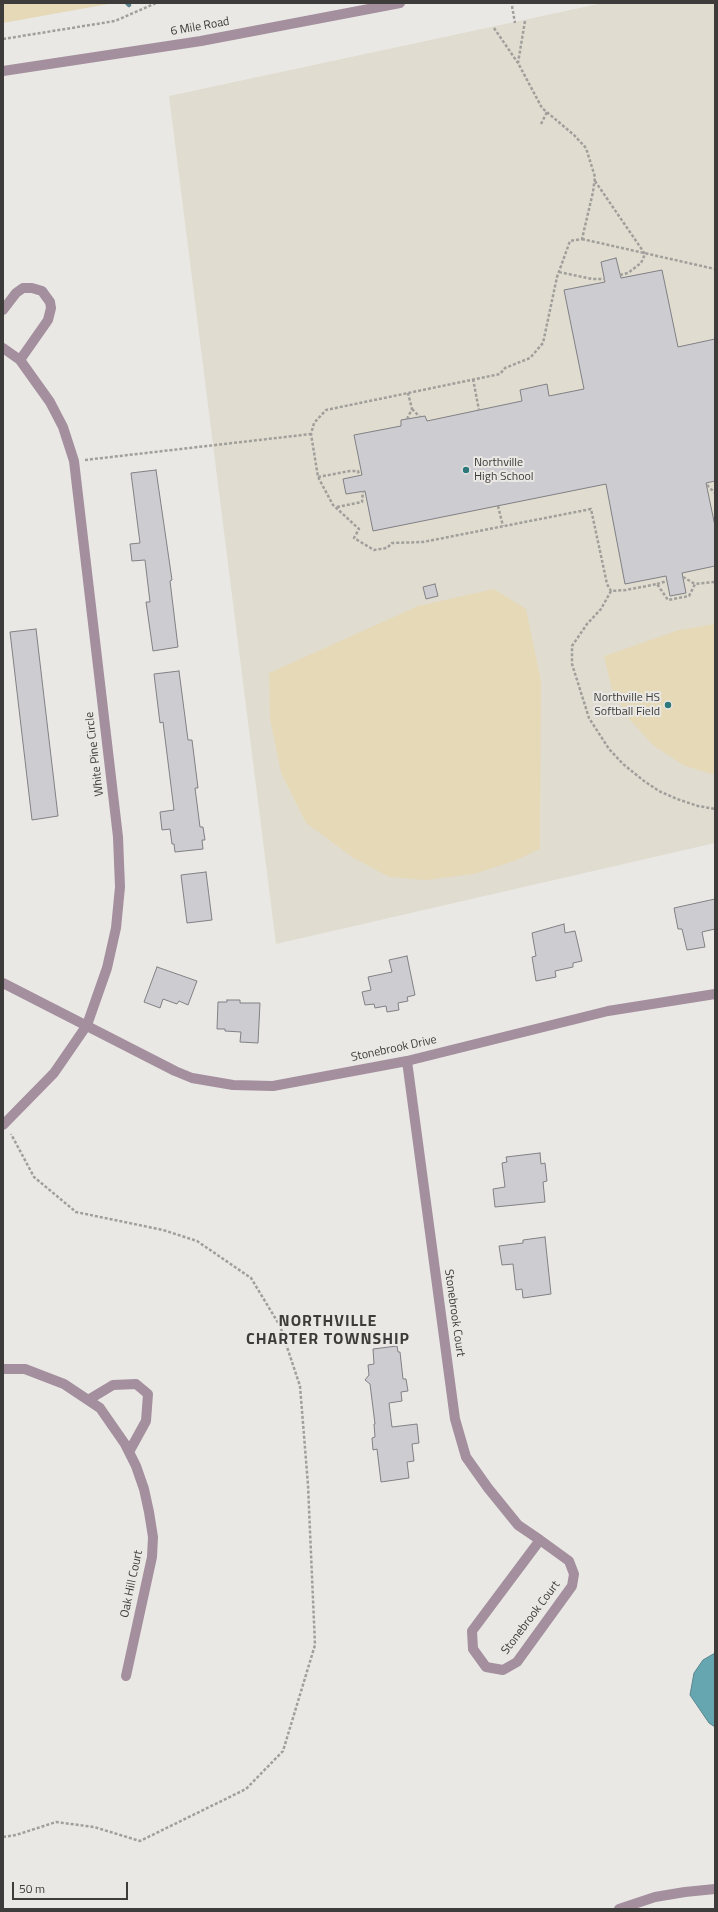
<!DOCTYPE html>
<style>
body{margin:0}
#map{position:relative;width:718px;height:1912px;overflow:hidden;background:#eae8e4;font-family:"Titillium Web",sans-serif}
canvas{display:block}
.frame{position:absolute;inset:0;border:4px solid #3d3c3a;pointer-events:none}
.scale{position:absolute;left:12px;top:1882px;width:116px;height:18px;box-sizing:border-box;border:2px solid #3d3c3a;border-top:0;padding-left:5px;font-size:12px;line-height:14px;white-space:nowrap;color:#3d3c3a;-webkit-text-stroke:3px #eae8e4;paint-order:stroke}
</style>
<div id="map">
<canvas width="718" height="1912"></canvas>
<div class="frame"></div>
<div class="scale">50 m</div>
</div>
<script>
const c = document.querySelector('canvas').getContext('2d');
c.lineJoin = 'round';
function paint(path, color) {
  c.fillStyle = color;
  c.fill(path, 'evenodd');
}
function poly(rows) {
  const path = new Path2D();
  for (const r of rows) {
    path.moveTo(r[0], r[1]);
    for (let i = 2; i < r.length; i += 2) path.lineTo(r[i], r[i + 1]);
  }
  return path;
}
function trace(path, color, width, dash) {
  c.strokeStyle = color;
  c.lineWidth = width;
  c.lineCap = dash ? 'butt' : 'round';
  c.setLineDash(dash || []);
  c.stroke(path);
}
function label(font, color, halo, rows, align = 'center') {
  c.font = font + ' "Titillium Web",sans-serif';
  c.lineWidth = 4;
  c.setLineDash([]);
  c.textBaseline = 'middle';
  c.strokeStyle = halo;
  c.fillStyle = color;
  for (const [text, x, y, turn = 0] of rows) {
    c.save();
    c.translate(x, y);
    c.rotate((+turn || 0) * Math.PI / 180);
    c.textAlign = isNaN(turn) ? turn : align;
    if (halo) c.strokeText(text, 0, 0);
    c.fillText(text, 0, 0);
    c.restore();
  }
}
const built = poly([
 [603,3,715,3,715,843,276,944,169,96]
]);
const green = poly([
 [3,3,114,3,3,23],
 [494,589,526,609,541,681,540,849,514,861,474,874,426,880,389,877,352,857,306,823,281,773,270,719,269,673,418,606],
 [715,624,715,775,685,766,654,746,631,721,612,690,604,656,679,630]
]);
const water = poly([
 [715,1653,715,1727,709,1723,690,1695,694,1673,703,1660,715,1653]
]);
const stream = poly([
 [127,3,129,5]
]);
const building = poly([
 [616,258,621,278,662,270,678,347,715,339,715,481,706,483,715,526,715,566,682,573,686,593,670,596,666,576,625,584,606,484,373,531,365,491,346,494,343,479,362,475,354,435,401,426,401,420,425,416,427,421,522,401,520,390,547,384,549,396,584,389,564,290,605,282,601,262,616,258],
 [156,470,172,580,170,581,178,647,153,651,146,602,150,602,145,560,132,561,130,544,140,543,131,473,156,470],
 [435,584,438,596,426,599,423,587,435,584],
 [36,629,58,816,32,820,10,632,36,629],
 [179,671,188,740,192,740,198,788,195,788,200,827,203,827,205,840,202,840,203,849,175,852,174,844,172,844,170,829,162,830,160,812,174,810,163,722,160,723,154,674,179,671],
 [206,872,212,920,187,923,181,875,206,872],
 [715,899,715,929,702,932,705,947,687,950,682,929,678,929,674,908,715,899],
 [564,924,565,933,575,931,582,961,573,963,573,967,555,971,556,977,536,981,532,957,536,956,532,933,564,924],
 [407,956,415,995,407,997,408,1001,398,1003,399,1010,387,1012,386,1006,375,1008,374,1004,365,1005,362,992,371,990,368,977,392,972,389,960,407,956],
 [157,967,197,981,188,1005,179,1001,177,1004,163,999,160,1008,144,1002,157,967],
 [227,1000,240,1000,240,1003,260,1003,258,1043,240,1042,241,1032,225,1031,225,1029,217,1029,218,1002,227,1002,227,1000],
 [540,1153,541,1164,545,1163,547,1181,543,1182,545,1202,495,1207,493,1189,505,1187,502,1163,507,1162,506,1157,540,1153],
 [545,1237,551,1294,523,1298,522,1289,516,1290,513,1264,502,1265,499,1246,523,1243,523,1240,545,1237],
 [397,1346,398,1352,400,1352,403,1379,406,1379,408,1391,401,1392,402,1401,389,1403,392,1427,417,1424,419,1443,412,1444,414,1461,407,1462,409,1478,381,1482,377,1449,373,1450,372,1438,375,1437,374,1424,375,1424,370,1384,365,1380,369,1375,368,1365,374,1364,373,1349,397,1346]
]);
const path = poly([
 [512,6,515,23],
 [525,21,518,63,542,108,574,135,586,148,595,177,593,192,582,239,570,241,557,277,543,343,530,358,505,368,500,374,326,410,314,423,311,434,318,477,333,505,359,529,354,538,374,550,387,548,392,543,423,542,591,509,607,584,611,591,626,590,657,584,668,600,689,596,695,584,715,582],
 [494,28,518,63],
 [3,39,115,21,156,3],
 [541,124,547,112],
 [595,181,645,254,641,263,628,273,620,275],
 [582,239,715,269],
 [559,272,592,279,605,279],
 [473,379,479,410],
 [412,409,420,417],
 [407,419,412,409,408,393],
 [85,460,311,434],
 [318,477,350,471,358,471,359,475],
 [707,485,715,493],
 [498,506,503,526],
 [337,507,362,502,363,491],
 [683,577,695,584],
 [657,584,667,581],
 [611,591,601,609,587,624,572,646,572,664,589,718,609,749,623,764,644,781,659,791,677,799,698,806,715,809],
 [3,1837,16,1835,56,1822,94,1827,140,1841,246,1789,283,1751,315,1645,308,1485,300,1386,280,1326,251,1278,197,1241,163,1230,76,1212,34,1177,11,1134]
]);
const minor = poly([
 [3,71,201,41,400,3],
 [3,310,16,293,23,288,32,288,42,291,50,302,51,308,48,320,20,360],
 [3,348,20,360,50,402,63,427,74,461,118,837,120,887,116,928,107,968,87,1025,54,1073,3,1125],
 [3,983,175,1071,192,1078,233,1085,273,1086,407,1061,608,1011,715,994],
 [407,1061,455,1419,466,1457,488,1488,518,1525,540,1540,569,1561,574,1574,572,1586,517,1662,503,1670,486,1667,473,1649,472,1631,540,1540],
 [3,1369,25,1369,64,1384,100,1408,125,1444,136,1466,144,1489,149,1512,153,1537,152,1557,126,1676],
 [88,1400,113,1385,136,1384,148,1394,146,1421,129,1452],
 [619,1909,655,1897,685,1892,715,1889]
]);
const markers = [
 [466,470,4,"#2e787c"],
 [668,705,4,"#2e787c"]
];
const streetNames = [
 ["6 Mile Road",200,27,-10],
 ["White Pine Circle",95,754,-97],
 ["Stonebrook Drive",394,1049,-12],
 ["Stonebrook Court",454,1313,82],
 ["Oak Hill Court",132,1584,-78],
 ["Stonebrook Court",531,1618,-53]
];
const poiNames = [
 ["Northville",474,463],
 ["High School",474,477],
 ["Northville HS",660,698,"right"],
 ["Softball Field",660,712,"right"]
];
const districtNames = [
 ["NORTHVILLE",328,1322],
 ["CHARTER TOWNSHIP",328,1340]
];
paint(built, '#e0dcd0');
paint(green, '#e5d9b8');
paint(water, '#66a6b0');
trace(water, '#5a868d', 1);
trace(stream, '#5a868d', 4.5);
paint(building, '#cdccd1');
trace(building, '#818084', 1);
trace(path, '#a19f9c', 2.5, [3, 2]);
trace(minor, '#a38f9d', 10);
for (const [x, y, r, color] of markers) {
  const dot = new Path2D();
  dot.arc(x, y, r, 0, 2 * Math.PI);
  c.fillStyle = color;
  c.fill(dot);
  trace(dot, '#eae8e4', 1.5);
}
label('12px', '#3d3c3a', '#eae8e4', streetNames);
label('12px', '#3d3c3a', '#eae8e4', poiNames, 'left');
c.letterSpacing = '1px';
label('bold 16px', '#3d3c3a', '#eae8e4', districtNames);
c.letterSpacing = '0px';
</script>
